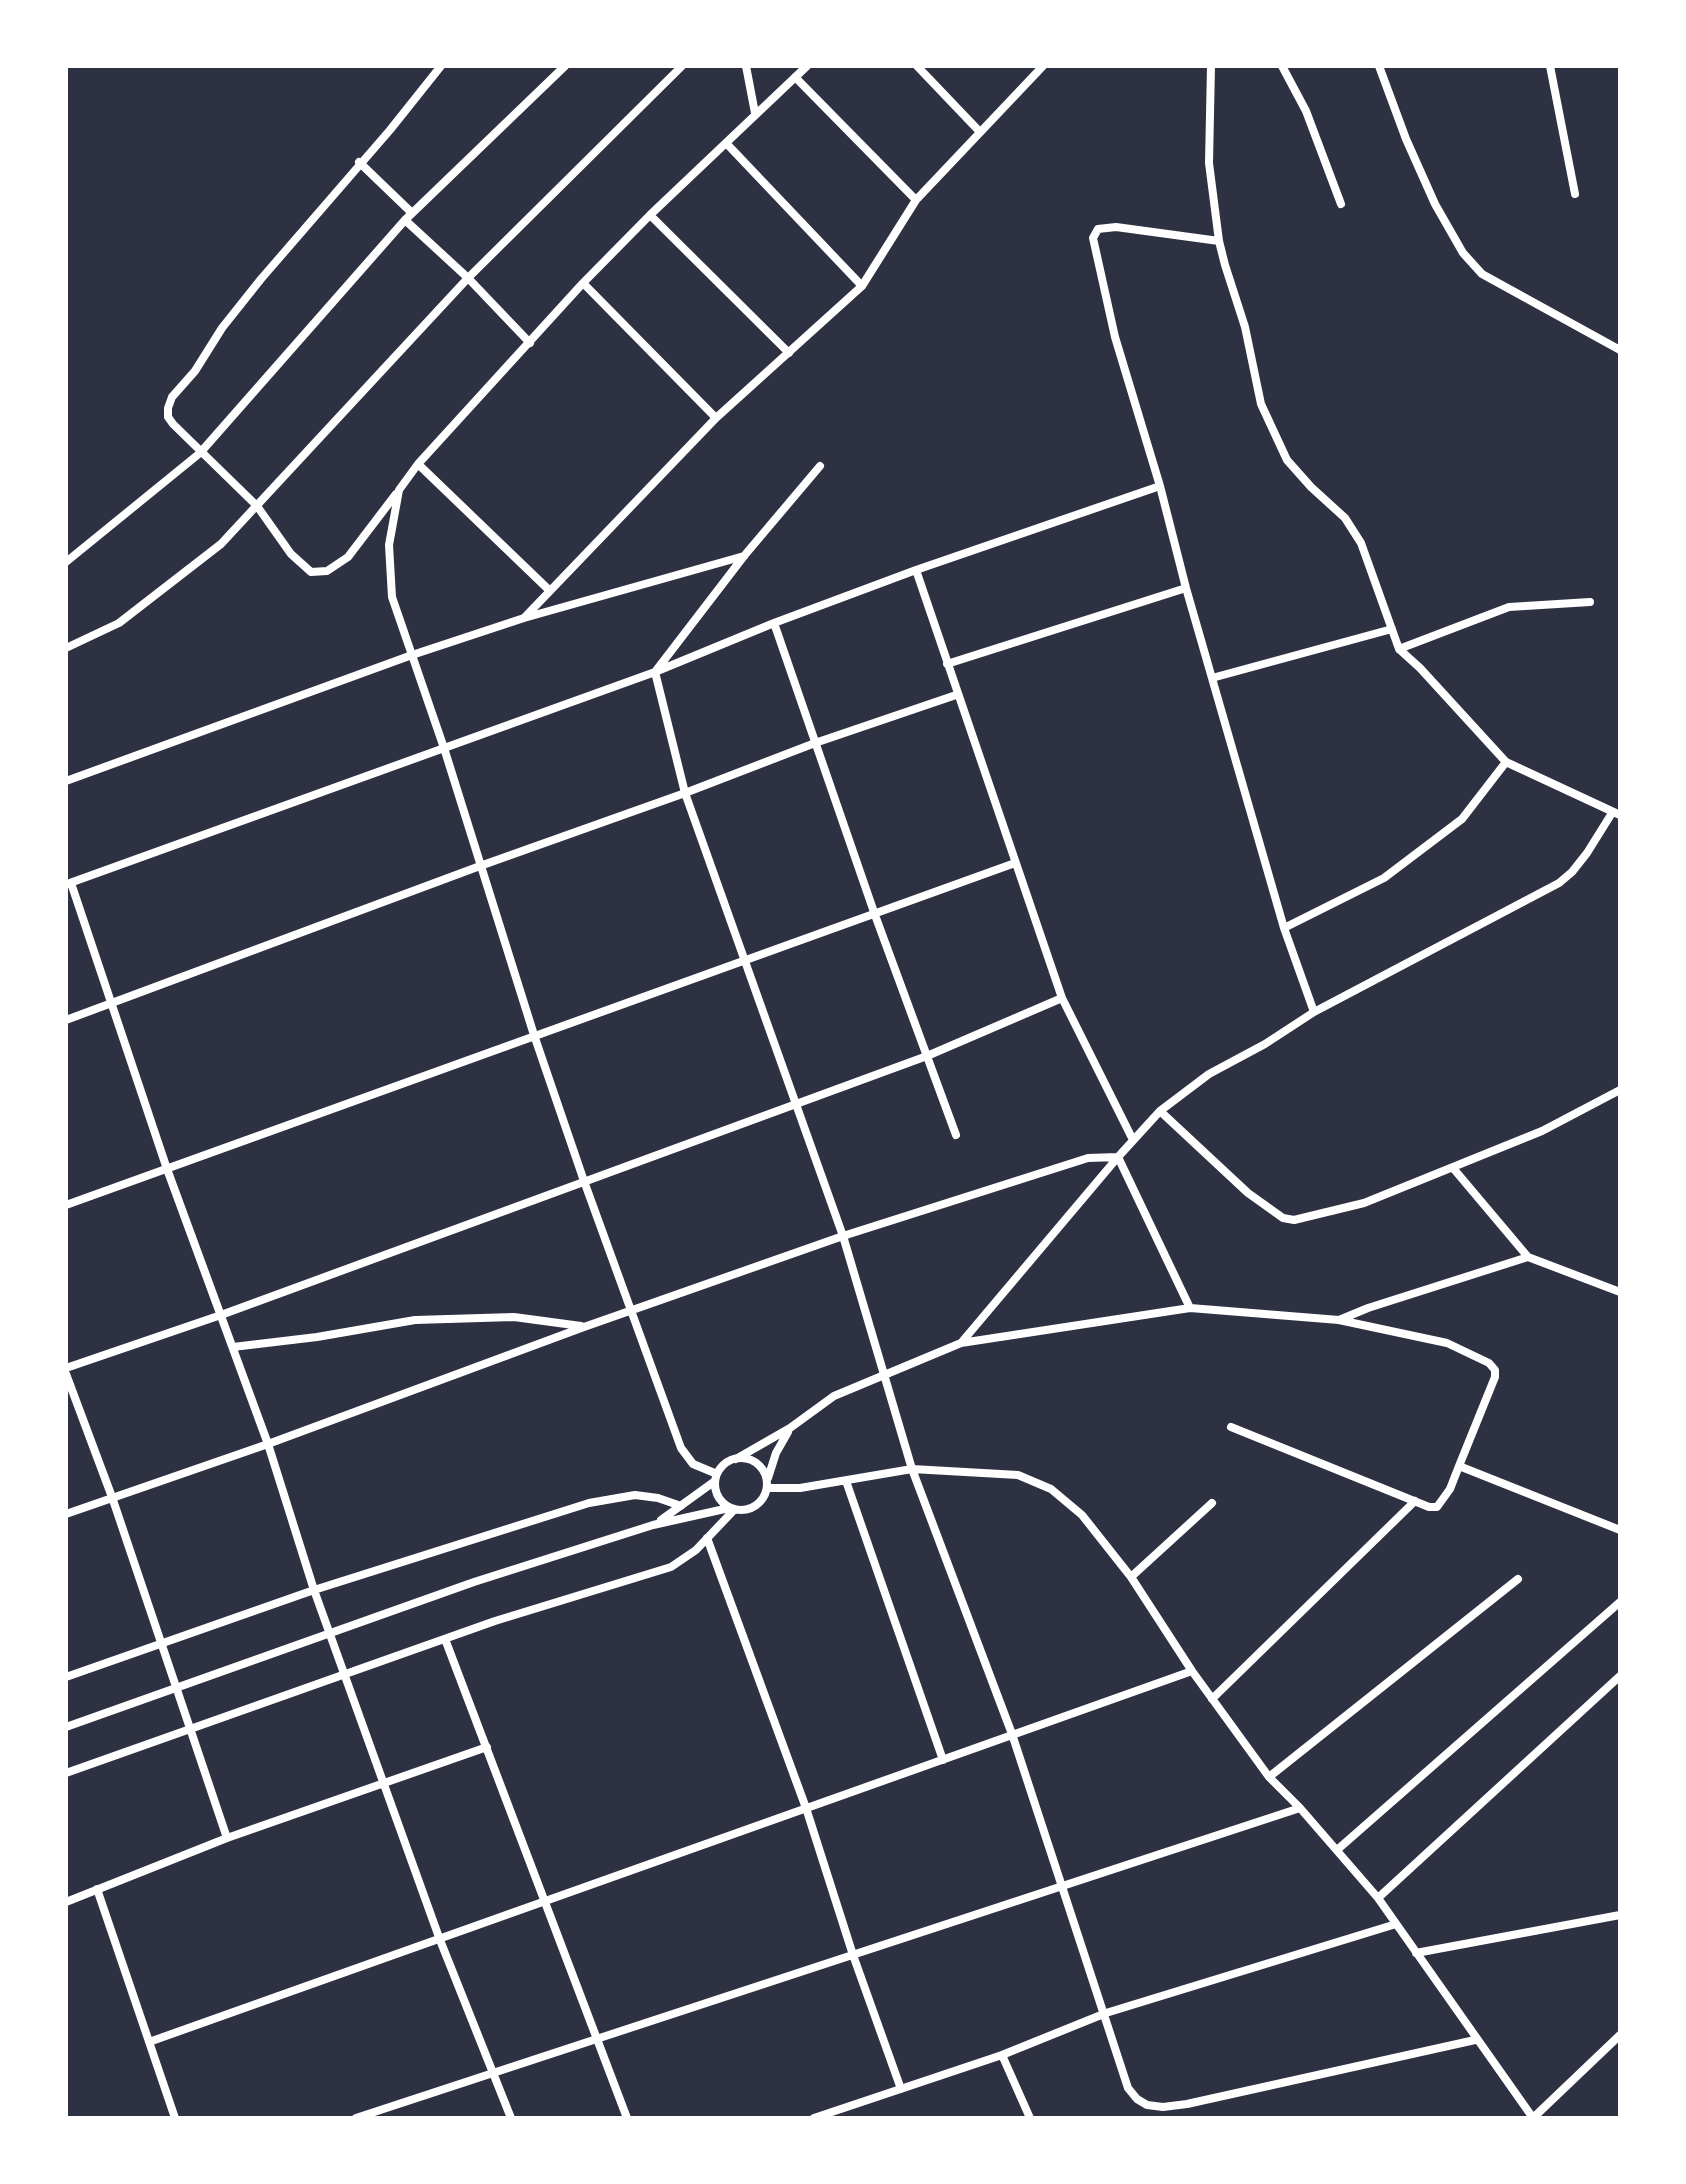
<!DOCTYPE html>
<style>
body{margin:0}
#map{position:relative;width:1686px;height:2184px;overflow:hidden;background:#2d3142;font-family:"Open Sans",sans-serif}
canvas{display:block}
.frame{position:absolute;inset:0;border:68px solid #fff;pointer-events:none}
</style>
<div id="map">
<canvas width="1686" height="2184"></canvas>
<div class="frame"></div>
</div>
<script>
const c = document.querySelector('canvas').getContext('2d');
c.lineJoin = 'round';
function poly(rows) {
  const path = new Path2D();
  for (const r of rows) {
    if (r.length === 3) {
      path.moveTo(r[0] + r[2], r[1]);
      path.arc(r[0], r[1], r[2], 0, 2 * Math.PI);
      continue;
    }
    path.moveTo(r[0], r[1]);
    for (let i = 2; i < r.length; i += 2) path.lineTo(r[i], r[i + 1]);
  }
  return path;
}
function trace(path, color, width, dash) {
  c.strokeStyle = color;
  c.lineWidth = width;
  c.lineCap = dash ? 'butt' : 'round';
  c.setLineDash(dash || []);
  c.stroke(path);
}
const minor = poly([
 [746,66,755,113],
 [917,66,980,132],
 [1211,66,1209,163,1219,241,1225,265,1245,327,1261,404,1287,460,1311,487,1345,518,1361,543,1399,649,1420,668,1506,762,1620,815],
 [1282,66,1306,111,1341,204],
 [1379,66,1406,139,1435,204,1463,253,1482,274,1620,350],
 [1550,66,1575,194],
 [795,77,916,200],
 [727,144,862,286],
 [359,162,412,213],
 [650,215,789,353],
 [405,220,468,278,530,343],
 [1219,241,1116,227,1098,229,1093,238,1115,337,1160,486,1186,588,1284,928,1314,1012],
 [583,283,716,418],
 [418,464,549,590],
 [820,466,744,556,655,672,685,793,843,1236,912,1469,1012,1734,1128,2088,1137,2099,1147,2105,1163,2107,1187,2104,1475,2040],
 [396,494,348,557,327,571,311,572,291,554,257,506,173,424,168,417,168,408,172,397,195,371,222,328,261,279,390,130,441,66],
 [66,562,200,453,405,220,565,66],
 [916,570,1062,998,1133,1140],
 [524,618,716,418,862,286,916,200,1043,66],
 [774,623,875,915,956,1135],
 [66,648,119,623,221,544,468,278,682,66],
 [1399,649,1509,607,1590,602],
 [947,664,1186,588],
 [1212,678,1392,629],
 [66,781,412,655,524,618,744,556],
 [71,883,167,1169,268,1444,314,1590,440,1940,511,2118],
 [67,884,655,672,774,623,916,570,1160,486],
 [1284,928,1384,878,1462,819,1506,762],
 [66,1020,480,866,685,793,815,743,956,695],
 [1160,1111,1248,1193,1283,1218,1294,1220,1364,1203,1542,1131,1620,1090],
 [1453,1168,1528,1257,1620,1292],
 [66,1205,1015,863],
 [1339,1320,1368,1308,1528,1257],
 [961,1343,1118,1157,1160,1111,1209,1074,1265,1044,1314,1012,1559,883,1572,872,1587,853,1612,813],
 [233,1347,317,1337,415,1320,514,1317,581,1326],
 [66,1368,221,1315,927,1056,1062,998],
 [66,1374,112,1497,227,1838],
 [741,1484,26],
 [736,1459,790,1428,834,1396,961,1343,1190,1308,1339,1320,1447,1343,1489,1363,1495,1370,1495,1377,1459,1466,1450,1489,1437,1507,1429,1507,1231,1427],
 [1459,1466,1620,1530],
 [717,1474,693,1464,681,1448,584,1181,534,1035,444,748,392,597,389,545,399,490,418,464,583,283,650,215,807,66],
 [768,1478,776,1453,788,1432],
 [846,1481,943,1760],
 [768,1488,800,1488,912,1469,1018,1475,1051,1489,1082,1515,1131,1577,1192,1671,1269,1777,1300,1808,1378,1898,1533,2118],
 [66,1514,268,1444,584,1327,843,1236,1088,1158,1118,1157,1190,1308],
 [661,1520,715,1481],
 [707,1538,806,1808,853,1955,901,2089],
 [1131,1577,1212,1503],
 [445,1639,627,2118],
 [66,1677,314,1590,589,1503,635,1495,658,1498,681,1506],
 [1212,1699,1415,1501],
 [66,1727,474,1582,653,1525,729,1508],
 [66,1773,495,1621,671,1567,696,1550,734,1510],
 [1269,1777,1518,1579],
 [1337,1850,1620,1602],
 [97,1889,175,2118],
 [1378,1898,1620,1676],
 [66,1902,227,1838,487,1747],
 [1416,1953,1620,1915],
 [149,2042,1192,1671],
 [1002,2055,1030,2118],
 [356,2118,1300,1808],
 [814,2118,1002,2055,1106,2013,1396,1924],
 [1533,2118,1620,2035]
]);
trace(minor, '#fff', 8);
</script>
